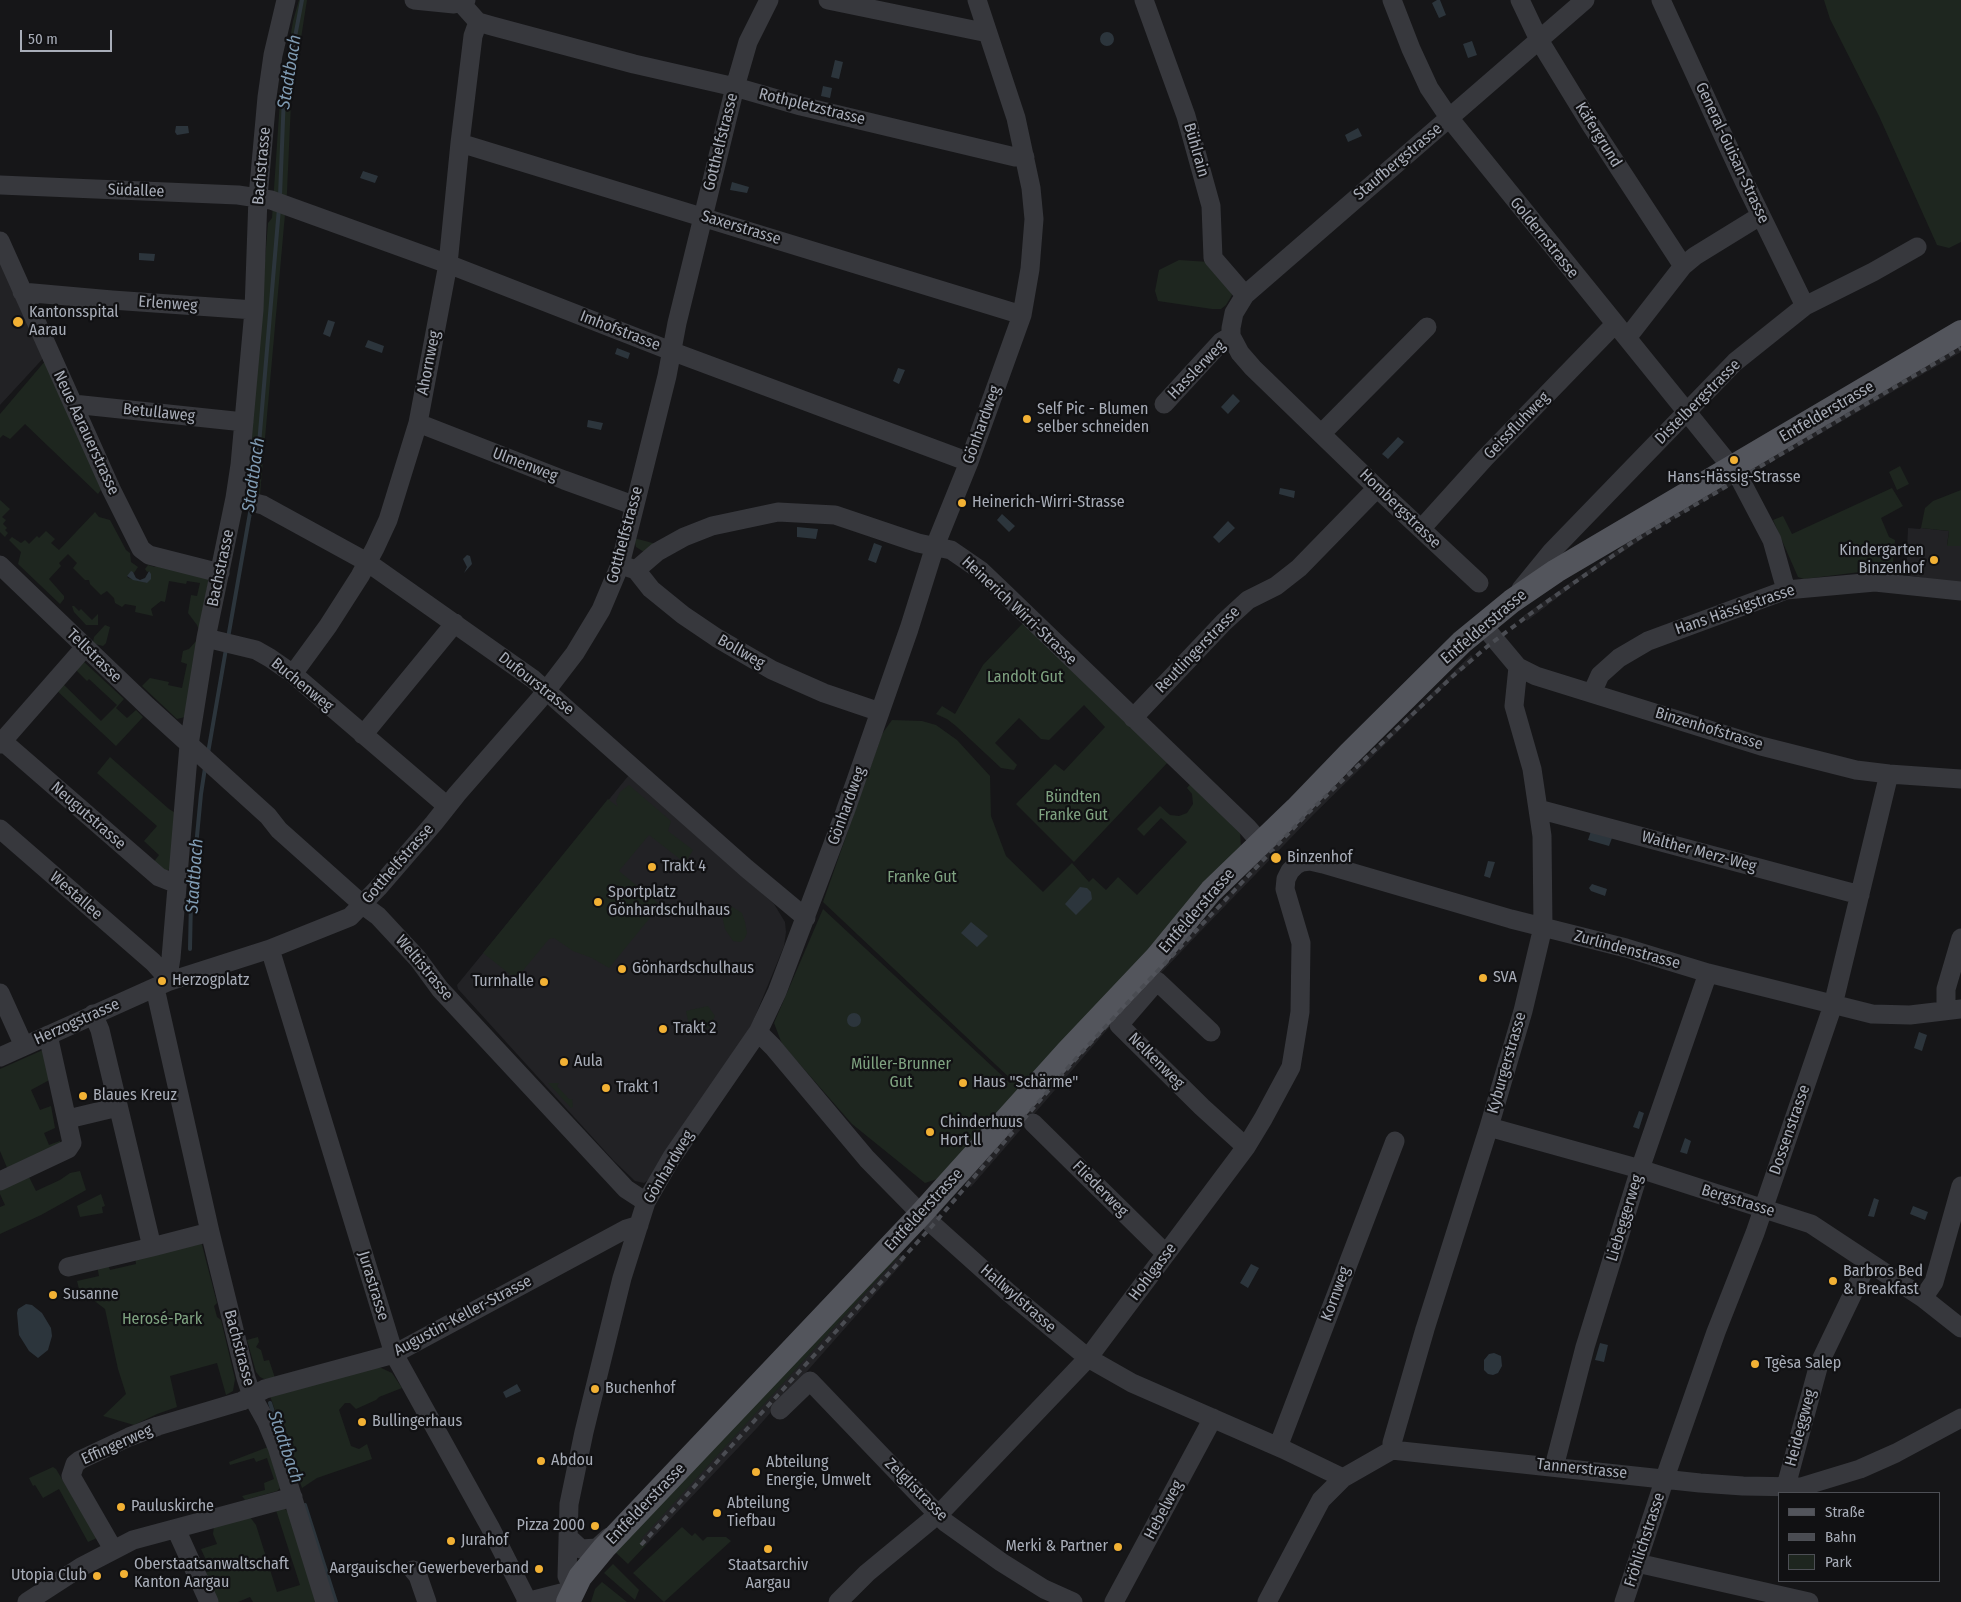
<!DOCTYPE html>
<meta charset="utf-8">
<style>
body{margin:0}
#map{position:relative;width:1961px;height:1602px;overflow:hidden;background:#161618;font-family:"Fira Sans Condensed",sans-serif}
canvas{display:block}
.legend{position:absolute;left:1778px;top:1492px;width:162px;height:90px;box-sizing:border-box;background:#111113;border:1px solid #4d4f55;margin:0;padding:6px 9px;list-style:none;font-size:15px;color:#a8adb8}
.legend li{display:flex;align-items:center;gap:10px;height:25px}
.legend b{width:25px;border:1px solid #4d4f55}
.scale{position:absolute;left:20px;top:30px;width:92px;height:22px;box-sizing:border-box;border:2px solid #a8adb8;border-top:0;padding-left:6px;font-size:15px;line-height:18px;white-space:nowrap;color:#a8adb8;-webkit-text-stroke:4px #111113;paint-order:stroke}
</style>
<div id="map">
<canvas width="1961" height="1602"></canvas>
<ul class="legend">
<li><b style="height:6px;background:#53555c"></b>Straße</li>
<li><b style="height:6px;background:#4a4c52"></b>Bahn</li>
<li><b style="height:14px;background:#1e261f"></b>Park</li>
</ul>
<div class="scale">50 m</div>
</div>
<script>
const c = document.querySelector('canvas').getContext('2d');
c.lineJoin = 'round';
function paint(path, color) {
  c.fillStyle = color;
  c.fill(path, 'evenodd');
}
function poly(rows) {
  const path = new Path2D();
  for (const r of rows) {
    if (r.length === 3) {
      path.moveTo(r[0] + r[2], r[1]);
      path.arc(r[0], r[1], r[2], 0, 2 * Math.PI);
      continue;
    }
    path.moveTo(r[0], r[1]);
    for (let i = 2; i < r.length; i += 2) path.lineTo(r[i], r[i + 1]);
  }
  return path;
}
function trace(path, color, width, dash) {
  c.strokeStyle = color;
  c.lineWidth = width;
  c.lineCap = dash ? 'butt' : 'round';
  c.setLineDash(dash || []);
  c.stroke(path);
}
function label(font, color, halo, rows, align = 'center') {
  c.font = font + ' "Fira Sans Condensed",sans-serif';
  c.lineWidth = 4.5;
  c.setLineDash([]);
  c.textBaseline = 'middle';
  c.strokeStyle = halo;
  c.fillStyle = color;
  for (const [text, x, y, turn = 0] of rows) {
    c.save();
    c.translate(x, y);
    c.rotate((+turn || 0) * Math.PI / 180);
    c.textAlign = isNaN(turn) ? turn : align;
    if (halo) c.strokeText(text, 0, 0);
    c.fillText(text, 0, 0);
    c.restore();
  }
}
const built = poly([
 [0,241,49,352,0,405],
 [1961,345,1961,352,1660,527,1578,582,1527,621,1523,616,1638,535],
 [1908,528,1920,529,1921,528,1949,531,1947,545,1961,546,1961,584,1906,575],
 [1471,655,1475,660,1452,679,1313,815,1198,934,1106,1031,971,1187,965,1182,1034,1102,1284,835],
 [629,775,774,904,785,922,786,932,784,946,754,1019,743,1041,651,1178,644,1183,635,1181,614,1161,458,989,457,985],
 [900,1255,906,1259,757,1428,646,1545,640,1539]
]);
const green = poly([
 [299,0,307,0,291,102,287,192,260,494,249,488,247,482,268,223,272,218,280,100,293,21],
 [1824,0,1961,0,1961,242,1949,248,1937,245,1879,116,1830,19],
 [1179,260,1209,262,1231,289,1232,295,1226,305,1221,309,1212,309,1158,301,1155,291,1159,270],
 [46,360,103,487,98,494,25,424,10,439,3,435,0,438,0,414],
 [1900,466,1909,484,1897,490,1889,472],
 [1892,488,1903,506,1881,518,1889,537,1895,540,1892,573,1860,572,1804,579,1798,577,1773,520,1783,516,1792,534],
 [1961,490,1961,546,1947,546,1949,531,1921,528,1925,508,1933,501],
 [0,500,10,509,2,517,6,520,3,524,7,528,5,530,8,533,5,537,0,532],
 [95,512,99,517,110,520,126,550,130,553,131,562,138,567,134,573,133,572,127,576,128,578,147,583,149,571,147,572,145,569,148,565,155,567,159,562,209,578,199,630,197,625,188,613,191,595,197,596,200,583,187,581,186,584,169,581,165,602,161,601,151,609,153,616,135,612,136,606,125,604,122,607,115,603,114,598,107,591,101,595,90,584,89,580,85,580,73,568,77,563,68,554,59,563,61,566,49,579,64,596,64,599,60,604,18,564,21,552,9,540,12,537,21,543,25,540,29,544,37,536,39,538,46,531,55,539,51,543,59,550],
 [634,538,660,545,644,552,636,547],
 [72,606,74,606,79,611,81,609,92,620,98,614,98,625,86,625,74,612],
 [1023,623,1169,761,1074,862,1016,804,1055,764,1064,771,1105,727,1084,705,1049,740,1041,739,1019,718,995,743,1017,765,1014,770,1001,768,956,726,947,719,936,714,942,706,955,714,983,665],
 [105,625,110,627,106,643,103,646,95,644,93,642,94,637],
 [197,640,185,717,177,719,142,686,150,678,169,682,168,685,182,688,187,664,181,662,183,651,189,649],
 [83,661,124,699,116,708,127,718,136,710,143,717,116,746,54,688,63,684,101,721,117,705,89,679,87,681,74,668],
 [892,720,922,721,936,725,957,740,990,776,991,816,1006,856,1043,892,1072,863,1089,882,1093,878,1106,890,1118,877,1137,895,1187,842,1161,818,1144,836,1137,829,1160,806,1170,815,1179,816,1187,813,1193,804,1192,794,1187,788,1192,782,1240,832,1241,848,1166,935,937,1179,925,1183,852,1124,782,1044,774,1023,823,909,1010,1083,1013,1081,823,902,882,734],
 [110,757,169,809,177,814,170,869,166,871,153,863,159,855,144,841,157,826,97,773],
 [629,785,671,821,668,831,693,850,685,863,649,835,619,871,658,903,649,919,609,968,592,958,573,951,554,938,549,939,516,979,483,953,608,799,618,807,616,801,620,792],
 [731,906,742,913,745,922,747,933,745,938,741,942,733,941,725,929,723,920,724,912],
 [708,1006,715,1016,709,1028,689,1025,686,1011],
 [45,1049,53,1078,31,1090,40,1110,51,1106,55,1128,44,1133,49,1145,60,1141,62,1148,8,1170,0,1151,0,1069],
 [548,1083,559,1083,557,1086,569,1099,572,1099,573,1107,571,1108],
 [80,1171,86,1190,41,1215,0,1234,0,1207,5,1205,0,1194,0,1188,28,1175,36,1191,60,1180,70,1173],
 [101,1194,105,1206,102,1207,103,1213,80,1217,77,1206],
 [201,1241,217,1303,214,1306,217,1317,221,1320,235,1379,233,1391,226,1395,217,1363,170,1376,177,1407,157,1414,134,1425,103,1416,126,1394,118,1369,105,1309,79,1289,77,1281,99,1276,97,1265,107,1262,110,1270,136,1264,135,1256],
 [898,1253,900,1255,641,1539,646,1545,628,1564,613,1550],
 [258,1337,259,1342,256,1347,261,1350,264,1361,269,1360,275,1378,266,1380,260,1377,256,1372,247,1340],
 [377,1366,392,1373,402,1388,379,1397,376,1400,356,1409,350,1403,345,1403,339,1410,351,1446,359,1449,367,1444,372,1459,317,1478,302,1488,270,1396],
 [268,1447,280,1488,277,1491,245,1500,242,1496,265,1490,264,1483,274,1479,267,1458,256,1462,254,1458,230,1465,229,1462],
 [53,1467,56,1469,97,1538,88,1542,59,1489,43,1498,35,1485,33,1486,29,1478],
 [275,1507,285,1509,289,1513,316,1602,253,1602,250,1597,238,1602,216,1602,201,1573,211,1571,201,1549,217,1544,213,1534,214,1526,250,1517,256,1525,277,1592,300,1585],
 [682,1527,692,1536,695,1533,703,1541,707,1537,726,1537,731,1541,664,1602,633,1573],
 [613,1564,639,1590,635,1600,604,1573],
 [602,1582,627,1602,591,1602,595,1589]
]);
const water = poly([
 [1437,0,1440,0,1446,15,1439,18,1432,3],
 [1107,39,7],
 [1472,41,1477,55,1468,58,1463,44],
 [835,60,843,62,839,79,831,77],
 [823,86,832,88,830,98,821,96],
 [176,126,188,126,189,133,177,135,175,132],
 [1358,128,1362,136,1348,142,1345,135],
 [363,171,378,176,375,183,360,178],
 [732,182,749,187,747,193,730,190],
 [139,253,155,254,154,261,139,260],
 [328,320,335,322,330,337,323,334],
 [368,340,384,346,382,353,365,347],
 [617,348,630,353,628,359,615,354],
 [898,368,905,370,899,384,893,381],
 [1233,394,1240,401,1228,414,1221,407],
 [588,420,603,423,601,430,587,427],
 [1398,437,1404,442,1388,459,1382,454],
 [1280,488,1295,491,1294,498,1279,494],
 [1002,514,1015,526,1009,532,997,520],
 [1228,521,1235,528,1219,543,1213,537],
 [797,527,818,529,816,539,797,537],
 [874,543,882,546,876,563,868,560],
 [467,555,470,556,472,564,464,573,467,567,463,559],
 [131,571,133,572,136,578,140,580,145,578,149,571,151,574,151,579,147,583,133,580,127,576],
 [1591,831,1612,838,1609,846,1588,840],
 [1488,861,1495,862,1490,878,1484,876],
 [1592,884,1607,889,1605,896,1591,891,1589,888],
 [1080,887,1087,888,1091,892,1092,899,1076,915,1065,904],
 [971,922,988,936,977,947,961,933],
 [854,1020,7],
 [1919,1032,1927,1035,1922,1051,1914,1048],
 [1639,1111,1644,1113,1639,1129,1633,1127],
 [1685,1138,1691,1141,1687,1154,1680,1152],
 [1874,1198,1879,1200,1874,1217,1868,1216],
 [1913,1206,1928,1212,1925,1220,1910,1214],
 [1251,1264,1259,1268,1248,1288,1240,1283],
 [26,1304,32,1305,42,1313,51,1328,52,1336,48,1350,38,1358,29,1351,19,1335,17,1313,18,1309],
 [1600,1343,1608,1345,1604,1362,1595,1360],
 [1494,1353,1501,1356,1502,1366,1498,1373,1493,1375,1488,1374,1484,1370,1484,1360,1489,1354],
 [517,1384,521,1391,506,1398,503,1392]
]);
const stream = poly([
 [280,196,284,95,302,0],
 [253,497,258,456,279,208],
 [228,638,251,507],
 [208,753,226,649],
 [190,949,191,899,201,794,205,768],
 [270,1403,278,1427],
 [305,1505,336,1602]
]);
const minor = poly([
 [414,0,454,4,466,0],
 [828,0,988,33],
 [1144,0,1186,116,1211,206,1213,258,1245,295],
 [1392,0,1411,49,1429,88,1450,119,1724,458],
 [1520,0,1539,40,1591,125,1683,266],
 [1661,0,1744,181,1805,306],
 [461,3,478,22,492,26,634,64,735,87,801,106,1015,157,1025,157],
 [460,143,1022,315],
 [0,185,238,195,271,200,448,264,671,351,969,462],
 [0,241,111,489,141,549,149,555,220,573],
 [22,292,112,300,254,310],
 [1627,338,1683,266,1695,256,1760,216],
 [73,404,244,422],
 [1164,404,1221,342,1231,336],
 [418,423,564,480,633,505],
 [1322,433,1427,327],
 [1741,481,1772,540,1786,590],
 [235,498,263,505,367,562,533,679,746,868,806,918],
 [1421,529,1485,458,1615,324],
 [0,565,147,706,268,816,279,830,363,905,378,916,418,959,440,989,626,1189,646,1202],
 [624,566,636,570,651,589,683,615,717,638,772,670,824,693,880,712],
 [636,570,657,552,684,537,712,526,778,512,835,515,918,543,951,550,980,570,1000,589,1247,827,1261,843],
 [1479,583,1377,488,1253,368,1240,353,1231,336,1231,328,1234,313,1245,295,1585,0],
 [1521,589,1552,551,1735,362,1805,306,1873,272,1917,247],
 [1482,624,1518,667,1536,676,1761,746,1856,770,1889,774,1961,779],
 [206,638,256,650,270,658,293,674,447,806],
 [293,674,328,626,360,576,375,548,388,520,418,423,448,264,460,143,473,36,478,22],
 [1592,693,1600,675,1619,658,1648,641,1786,590,1875,582,1961,591],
 [1133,718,1224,622,1248,600,1276,586,1299,568,1377,488],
 [363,735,455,623],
 [0,739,159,877,177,884],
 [0,744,85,647],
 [1538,809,1860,895],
 [0,829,153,962,162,972,167,982],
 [270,949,394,1354,490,1527,528,1602],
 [167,982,171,958,189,745,206,638,235,498,240,465,254,310,258,197,267,97,273,55,286,0],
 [155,988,210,1232,246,1378,252,1396,267,1423,277,1447,325,1602],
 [0,993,24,1046],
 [1946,1010,1946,989,1961,938],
 [93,1014,100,1030,152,1247,210,1232],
 [758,1032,773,1047,867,1159,921,1214,1008,1292,1088,1358,1132,1383,1283,1449,1343,1478],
 [1211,1032,1157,981,1119,1025,1202,1107,1246,1147],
 [0,1057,167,982,270,949,350,917,378,888,434,823,457,794,539,700,575,653,601,610,620,565,667,376,677,323,735,87,748,42,769,0],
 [68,1119,118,1107],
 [1033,1123,1166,1254],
 [1489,1127,1640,1169,1811,1224,1923,1298,1961,1328],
 [0,1181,68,1149,72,1143,48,1035],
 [68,1267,152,1247],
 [1923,1298,1934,1282,1961,1186],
 [780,1410,810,1381,945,1522,1001,1562,1044,1589,1073,1602],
 [1278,1447,1395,1141],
 [1392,1450,1392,1443,1425,1329,1489,1127,1523,1011,1543,927,1542,836,1532,769,1514,706,1518,667],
 [1554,1467,1585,1347,1640,1169,1708,973],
 [1786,1486,1819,1364,1868,1262],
 [176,1529,209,1602],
 [568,1537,581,1549,597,1548,609,1537],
 [113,1549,71,1476,75,1464,80,1460,129,1437,158,1426,242,1401,265,1389,394,1354,626,1229,639,1225],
 [1637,1563,1809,1602],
 [413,1570,418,1576,427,1602],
 [27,1602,81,1567,133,1540,293,1497],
 [526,1602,573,1590,567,1576,569,1504,584,1432,622,1278,646,1202,672,1157,758,1032,777,992,845,812,909,629,935,546,969,462,1022,315,1030,269,1034,219,1031,188,1016,118,977,0],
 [838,1602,867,1573,942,1511,1088,1358,1246,1147,1263,1119,1291,1067,1300,1012,1301,943,1285,889,1286,879,1290,871,1296,865,1302,862,1310,861,1323,864,1511,919,1626,948,1708,973,1872,1014,1910,1015,1961,1009],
 [1114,1602,1213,1418],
 [1267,1602,1321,1500,1343,1478,1392,1450,1700,1483,1743,1486,1801,1487,1860,1469,1896,1453,1961,1418],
 [1624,1602,1668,1469,1716,1332,1755,1233,1833,1005,1889,774]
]);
const major = poly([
 [568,1602,580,1577,604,1548,921,1214,1067,1052,1156,958,1211,891,1296,809,1349,754,1462,642,1512,601,1556,571,1961,332]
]);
const rail = poly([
 [641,1545,933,1225,1073,1062,1132,998,1308,813,1453,676,1489,645,1542,605,1634,541,1961,348]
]);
const markers = [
 [18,322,6,"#f2b134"],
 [1027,419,5,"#f2b134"],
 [1734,460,5,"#f2b134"],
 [962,503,5,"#f2b134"],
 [1934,560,5,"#f2b134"],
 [1276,858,6,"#f2b134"],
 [652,867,5,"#f2b134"],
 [598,902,5,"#f2b134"],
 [622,969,5,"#f2b134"],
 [1483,978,5,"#f2b134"],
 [162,981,5,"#f2b134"],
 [544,982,5,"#f2b134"],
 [663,1029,5,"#f2b134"],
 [564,1062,5,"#f2b134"],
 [963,1083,5,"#f2b134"],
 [606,1088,5,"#f2b134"],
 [83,1096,5,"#f2b134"],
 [930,1132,5,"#f2b134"],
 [1833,1281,5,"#f2b134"],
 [53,1295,5,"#f2b134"],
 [1755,1364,5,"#f2b134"],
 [595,1389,5,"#f2b134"],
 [362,1422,5,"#f2b134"],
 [541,1461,5,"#f2b134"],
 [756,1472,5,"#f2b134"],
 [121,1507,5,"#f2b134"],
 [717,1513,5,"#f2b134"],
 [595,1526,5,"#f2b134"],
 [451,1541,5,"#f2b134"],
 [1118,1547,5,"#f2b134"],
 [768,1549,5,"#f2b134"],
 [539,1569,5,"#f2b134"],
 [124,1574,5,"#f2b134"],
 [97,1576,5,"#f2b134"]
];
const streetNames = [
 ["Rothpletzstrasse",812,107,14],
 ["Käfergrund",1598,135,58],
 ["Gotthelfstrasse",721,142,-76],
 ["Bühlrain",1196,150,74],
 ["General-Guisan-Strasse",1732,153,65],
 ["Staufbergstrasse",1398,162,-40],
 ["Bachstrasse",262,166,-85],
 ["Südallee",136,191,2],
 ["Saxerstrasse",741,228,17],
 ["Goldernstrasse",1544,238,51],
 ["Erlenweg",168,304,4],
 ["Imhofstrasse",620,331,21],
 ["Ahornweg",429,363,-79],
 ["Hasslerweg",1197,370,-46],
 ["Distelbergstrasse",1698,402,-45],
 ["Entfelderstrasse",1827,412,-30],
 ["Betullaweg",159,413,6],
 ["Gönhardweg",982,425,-70],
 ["Geissfluhweg",1517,426,-46],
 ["Neue Aarauerstrasse",86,433,65],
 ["Ulmenweg",525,465,21],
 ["Hombergstrasse",1400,509,44],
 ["Gotthelfstrasse",625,535,-75],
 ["Bachstrasse",221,568,-78],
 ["Hans Hässigstrasse",1735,610,-19],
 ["Heinerich Wirri-Strasse",1019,611,43],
 ["Entfelderstrasse",1484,627,-40],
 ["Reutlingerstrasse",1198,650,-46],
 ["Bollweg",741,652,30],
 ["Tellstrasse",94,656,44],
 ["Dufourstrasse",536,684,38],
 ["Buchenweg",302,685,39],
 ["Binzenhofstrasse",1709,729,17],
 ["Gönhardweg",847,806,-70],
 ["Neugutstrasse",88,816,41],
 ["Walther Merz-Weg",1699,852,15],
 ["Gotthelfstrasse",398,864,-49],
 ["Westallee",76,896,41],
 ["Entfelderstrasse",1197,911,-49],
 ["Zurlindenstrasse",1627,950,15],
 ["Weltistrasse",424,968,50],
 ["Herzogstrasse",77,1022,-24],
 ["Nelkenweg",1156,1061,45],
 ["Kyburgerstrasse",1507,1063,-74],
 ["Dossenstrasse",1790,1130,-71],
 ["Gönhardweg",669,1167,-59],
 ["Fliederweg",1100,1189,45],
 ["Bergstrasse",1738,1201,17],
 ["Entfelderstrasse",924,1210,-47],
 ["Liebeggerweg",1625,1218,-73],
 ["Hohlgasse",1153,1272,-53],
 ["Jurastrasse",373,1286,73],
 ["Kornweg",1336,1294,-70],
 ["Hallwylstrasse",1018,1299,41],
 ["Augustin-Keller-Strasse",463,1316,-28],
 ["Bachstrasse",239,1348,75],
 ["Heideggweg",1801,1428,-75],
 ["Effingerweg",117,1445,-24],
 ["Tannerstrasse",1582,1469,6],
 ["Zelglistrasse",916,1490,45],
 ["Entfelderstrasse",646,1504,-46],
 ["Hebelweg",1164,1510,-62],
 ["Fröhlichstrasse",1645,1540,-72]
];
const poiNames = [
 ["Kantonsspital",29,313],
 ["Aarau",29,331],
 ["Self Pic - Blumen",1037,410],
 ["selber schneiden",1037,428],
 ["Hans-Hässig-Strasse",1734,478,"center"],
 ["Heinerich-Wirri-Strasse",972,503],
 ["Kindergarten",1924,551,"right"],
 ["Binzenhof",1924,569,"right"],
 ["Binzenhof",1287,858],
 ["Trakt 4",662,867],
 ["Sportplatz",608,893],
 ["Gönhardschulhaus",608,911],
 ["Gönhardschulhaus",632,969],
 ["SVA",1493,978],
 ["Herzogplatz",172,981],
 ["Turnhalle",534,982,"right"],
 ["Trakt 2",673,1029],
 ["Aula",574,1062],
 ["Haus \"Schärme\"",973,1083],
 ["Trakt 1",616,1088],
 ["Blaues Kreuz",93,1096],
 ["Chinderhuus",940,1123],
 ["Hort ll",940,1141],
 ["Barbros Bed",1843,1272],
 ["& Breakfast",1843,1290],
 ["Susanne",63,1295],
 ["Tgèsa Salep",1765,1364],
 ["Buchenhof",605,1389],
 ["Bullingerhaus",372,1422],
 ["Abdou",551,1461],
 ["Abteilung",766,1463],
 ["Energie, Umwelt",766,1481],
 ["Abteilung",727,1504],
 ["Tiefbau",727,1522],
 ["Pauluskirche",131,1507],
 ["Pizza 2000",585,1526,"right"],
 ["Jurahof",461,1541],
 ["Merki & Partner",1108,1547,"right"],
 ["Oberstaatsanwaltschaft",134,1565],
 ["Kanton Aargau",134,1583],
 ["Staatsarchiv",768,1566,"center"],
 ["Aargau",768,1584,"center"],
 ["Aargauischer Gewerbeverband",529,1569,"right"],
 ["Utopia Club",87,1576,"right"]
];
const parkNames = [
 ["Landolt Gut",1025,678],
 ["Bündten",1073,798],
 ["Franke Gut",1073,816],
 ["Franke Gut",922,878],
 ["Müller-Brunner",901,1065],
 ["Gut",901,1083],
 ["Herosé-Park",162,1320]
];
const waterNames = [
 ["Stadtbach",290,72,-81],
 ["Stadtbach",254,475,-82],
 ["Stadtbach",195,876,-86],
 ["Stadtbach",285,1447,71]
];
paint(built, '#222225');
paint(green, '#1e261f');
paint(water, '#2c353c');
trace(stream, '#2c353c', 4);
trace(minor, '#37383d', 19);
trace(major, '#53555c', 24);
trace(rail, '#4a4c52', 4, [6, 5]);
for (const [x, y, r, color] of markers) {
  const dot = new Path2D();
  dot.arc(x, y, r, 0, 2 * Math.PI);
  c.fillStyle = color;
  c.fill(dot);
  trace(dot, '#111113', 2);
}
label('16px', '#a8adb8', '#111113', streetNames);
label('16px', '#a8adb8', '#111113', poiNames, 'left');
label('16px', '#7fa381', '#111113', parkNames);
label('italic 18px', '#7f9bb3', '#111113', waterNames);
</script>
